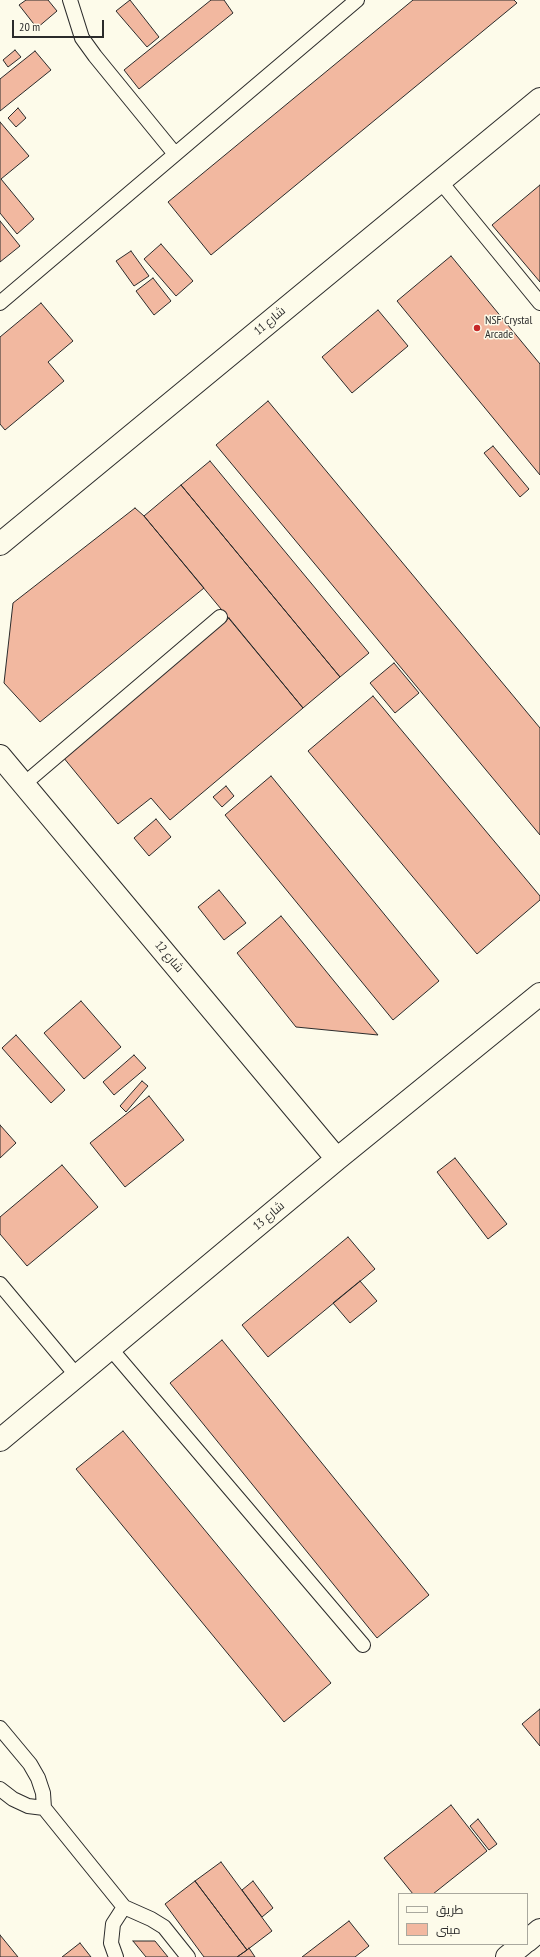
<!DOCTYPE html>
<meta charset="utf-8">
<style>
body{margin:0}
#map{position:relative;width:540px;height:1957px;overflow:hidden;background:#fdfbea;font-family:"PT Sans Narrow",Cairo,sans-serif}
canvas{display:block}
.legend{position:absolute;left:398px;top:1893px;width:130px;height:52px;box-sizing:border-box;background:#fdfbea;border:1px solid #a9a89e;margin:0;padding:5px 7px;list-style:none;font-size:12px;color:#2b2b2b}
.legend li{display:flex;align-items:center;gap:8px;height:20px}
.legend b{width:20px;border:1px solid #a9a89e}
.scale{position:absolute;left:12px;top:20px;width:92px;height:18px;box-sizing:border-box;border:2px solid #2b2b2b;border-top:0;padding-left:5px;font-size:12px;line-height:14px;white-space:nowrap;color:#2b2b2b;-webkit-text-stroke:3px #fdfbea;paint-order:stroke}
</style>
<div id="map">
<canvas width="540" height="1957"></canvas>
<ul class="legend">
<li><b style="height:5px;background:#fdfbea"></b>طريق</li>
<li><b style="height:11px;background:#f2b8a0"></b>مبنى</li>
</ul>
<div class="scale">20 m</div>
</div>
<script>
const c = document.querySelector('canvas').getContext('2d');
c.lineJoin = 'round';
function paint(path, color) {
  c.fillStyle = color;
  c.fill(path, 'evenodd');
}
function poly(rows) {
  const path = new Path2D();
  for (const r of rows) {
    path.moveTo(r[0], r[1]);
    for (let i = 2; i < r.length; i += 2) path.lineTo(r[i], r[i + 1]);
  }
  return path;
}
function trace(path, color, width, dash) {
  c.strokeStyle = color;
  c.lineWidth = width;
  c.lineCap = dash ? 'butt' : 'round';
  c.setLineDash(dash || []);
  c.stroke(path);
}
function label(font, color, halo, rows, align = 'center') {
  c.font = font + ' "PT Sans Narrow",Cairo,sans-serif';
  c.lineWidth = 3;
  c.setLineDash([]);
  c.textBaseline = 'middle';
  c.strokeStyle = halo;
  c.fillStyle = color;
  for (const [text, x, y, turn = 0] of rows) {
    c.save();
    c.translate(x, y);
    c.rotate((+turn || 0) * Math.PI / 180);
    c.textAlign = isNaN(turn) ? turn : align;
    if (halo) c.strokeText(text, 0, 0);
    c.fillText(text, 0, 0);
    c.restore();
  }
}
const building = poly([
 [26,0,48,0,57,11,37,28,19,5,26,0],
 [130,0,159,37,147,47,116,11,130,0],
 [211,0,224,0,233,13,139,89,124,70,211,0],
 [413,0,514,0,517,3,211,255,168,202,413,0],
 [15,50,21,57,8,67,3,60,15,50],
 [35,51,51,70,0,111,0,79,35,51],
 [18,108,26,118,16,127,8,118,18,108],
 [0,122,29,156,1,179,34,219,17,234,0,213,0,122],
 [540,185,540,282,492,225,540,185],
 [0,221,20,246,0,262,0,221],
 [161,244,193,281,176,296,144,259,161,244],
 [131,251,149,276,134,286,116,261,131,251],
 [451,256,540,364,540,475,397,301,451,256],
 [153,278,171,301,154,315,136,291,153,278],
 [41,303,73,341,48,362,64,381,5,430,0,424,0,337,41,303],
 [378,310,408,346,352,393,322,357,378,310],
 [268,401,540,728,540,835,216,445,268,401],
 [493,446,529,489,520,497,484,453,493,446],
 [210,461,369,653,340,677,181,485,210,461],
 [181,485,340,677,303,708,144,516,181,485],
 [135,508,144,516,204,588,40,722,4,683,13,603,135,508],
 [229,618,303,708,170,820,151,798,118,824,63,757,229,618],
 [394,663,419,693,395,713,370,683,394,663],
 [373,696,540,896,540,900,477,954,308,751,373,696],
 [271,776,439,981,393,1020,225,815,271,776],
 [226,786,234,796,222,807,213,797,226,786],
 [156,819,171,837,149,856,134,838,156,819],
 [219,890,246,923,224,940,198,907,219,890],
 [281,916,378,1035,296,1027,237,953,281,916],
 [81,1001,121,1047,84,1079,44,1033,81,1001],
 [16,1035,65,1090,51,1103,2,1048,16,1035],
 [134,1055,146,1068,114,1095,103,1082,134,1055],
 [142,1081,148,1086,126,1112,120,1106,142,1081],
 [149,1096,184,1140,125,1187,90,1143,149,1096],
 [0,1125,16,1143,0,1158,0,1125],
 [455,1158,507,1224,488,1239,437,1172,455,1158],
 [62,1165,98,1207,27,1266,0,1234,0,1217,62,1165],
 [348,1237,375,1269,268,1357,242,1325,348,1237],
 [360,1281,377,1301,350,1323,333,1303,360,1281],
 [222,1340,429,1595,377,1638,170,1383,222,1340],
 [123,1431,331,1683,284,1722,76,1469,123,1431],
 [540,1709,540,1746,522,1724,540,1709],
 [451,1805,487,1851,433,1894,413,1894,384,1858,451,1805],
 [478,1819,497,1844,489,1850,470,1826,478,1819],
 [221,1862,272,1931,247,1950,195,1881,221,1862],
 [195,1881,247,1950,237,1957,204,1957,165,1904,195,1881],
 [253,1881,273,1908,262,1917,242,1890,253,1881],
 [349,1921,369,1946,355,1957,302,1957,349,1921],
 [0,1935,18,1957,0,1957,0,1935],
 [133,1941,155,1941,168,1957,146,1957,133,1941],
 [80,1943,91,1957,62,1957,80,1943],
 [249,1948,255,1957,237,1957,247,1950,249,1948]
]);
const service = poly([
 [70,0,82,38,95,56,175,154],
 [440,181,540,303],
 [0,303,357,0],
 [24,784,220,617],
 [0,1284,77,1376],
 [110,1348,363,1645],
 [0,1728,30,1764,38,1778,43,1793,44,1808,124,1907],
 [0,1789,13,1799,28,1806,44,1808],
 [116,1957,111,1943,113,1924,124,1907,151,1919,164,1927,188,1957]
]);
const minor = poly([
 [0,544,540,99],
 [0,756,337,1159],
 [0,1440,337,1159,540,994]
]);
const tertiary = poly([
 [527,1941,540,1930],
 [507,1957,523,1944]
]);
const markers = [
 [477,328,4,"#c62828"]
];
const streetNames = [
 ["شارع 11",270,321,-40],
 ["شارع 12",169,957,50],
 ["شارع 13",269,1216,-40]
];
const poiNames = [
 ["NSF Crystal",485,321],
 ["Arcade",485,335]
];
paint(building, '#f2b8a0');
trace(building, '#2b2b2b', 1);
trace(service, '#2b2b2b', 16);
trace(minor, '#2b2b2b', 24);
trace(tertiary, '#2b2b2b', 24);
trace(service, '#fdfbea', 14);
trace(minor, '#fdfbea', 22);
trace(tertiary, '#fdfbea', 22);
for (const [x, y, r, color] of markers) {
  const dot = new Path2D();
  dot.arc(x, y, r, 0, 2 * Math.PI);
  c.fillStyle = color;
  c.fill(dot);
  trace(dot, '#fdfbea', 1.5);
}
label('12px', '#2b2b2b', '#fdfbea', streetNames);
label('12px', '#2b2b2b', '#fdfbea', poiNames, 'left');
</script>
